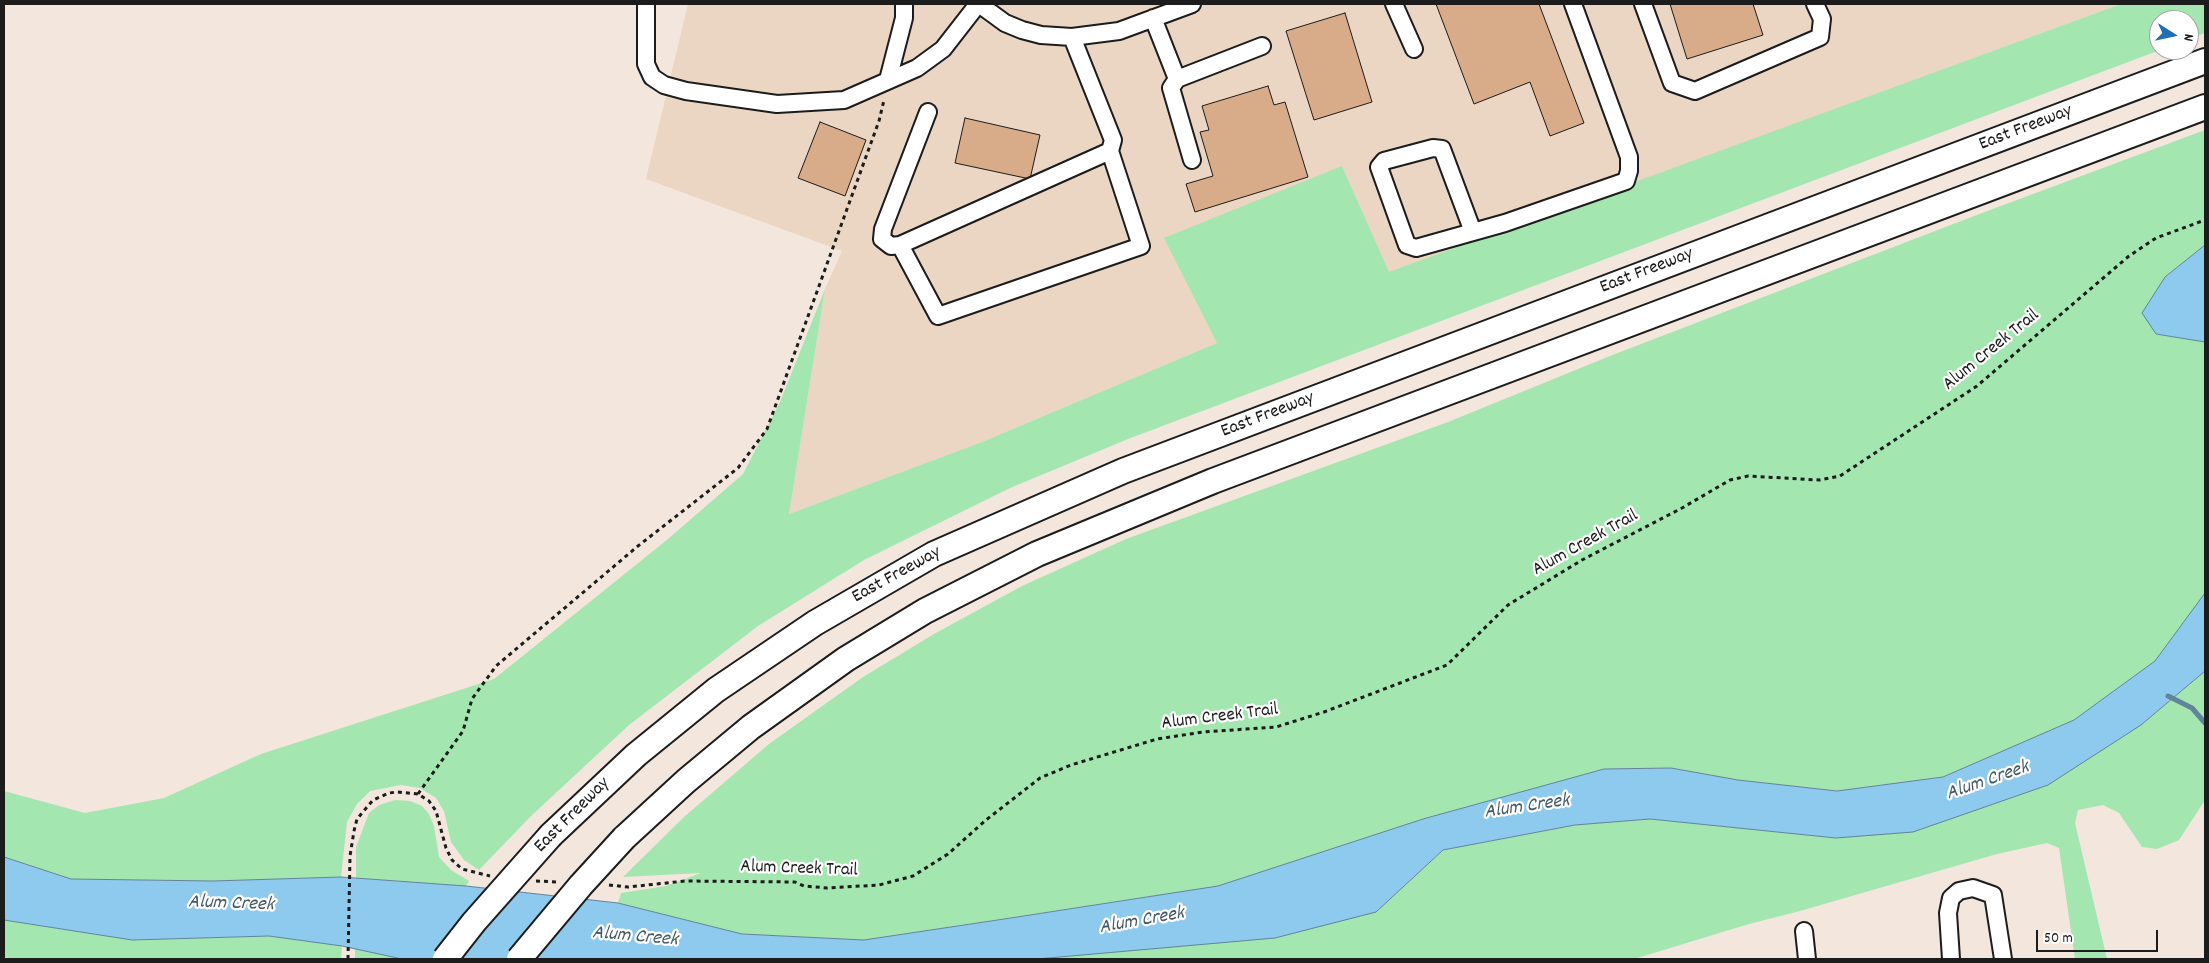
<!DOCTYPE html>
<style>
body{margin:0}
#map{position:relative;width:2209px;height:963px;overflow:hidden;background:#f3e6dc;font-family:Dekko,sans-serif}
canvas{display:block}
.frame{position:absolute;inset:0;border:5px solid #1c1c1c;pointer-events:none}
.north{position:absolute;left:2149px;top:10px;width:50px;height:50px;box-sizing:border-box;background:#fff;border:1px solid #a4a4a4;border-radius:50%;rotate:100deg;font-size:14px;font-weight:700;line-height:20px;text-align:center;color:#1c1c1c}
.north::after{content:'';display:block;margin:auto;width:18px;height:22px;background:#1f6fb2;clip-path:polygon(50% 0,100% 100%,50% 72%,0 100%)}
.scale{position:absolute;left:2036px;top:930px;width:122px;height:22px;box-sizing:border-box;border:2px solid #1c1c1c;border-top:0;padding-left:6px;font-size:15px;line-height:18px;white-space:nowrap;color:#1c1c1c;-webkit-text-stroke:4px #fff;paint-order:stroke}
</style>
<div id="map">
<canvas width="2209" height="963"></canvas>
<div class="frame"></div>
<div class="north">N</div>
<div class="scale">50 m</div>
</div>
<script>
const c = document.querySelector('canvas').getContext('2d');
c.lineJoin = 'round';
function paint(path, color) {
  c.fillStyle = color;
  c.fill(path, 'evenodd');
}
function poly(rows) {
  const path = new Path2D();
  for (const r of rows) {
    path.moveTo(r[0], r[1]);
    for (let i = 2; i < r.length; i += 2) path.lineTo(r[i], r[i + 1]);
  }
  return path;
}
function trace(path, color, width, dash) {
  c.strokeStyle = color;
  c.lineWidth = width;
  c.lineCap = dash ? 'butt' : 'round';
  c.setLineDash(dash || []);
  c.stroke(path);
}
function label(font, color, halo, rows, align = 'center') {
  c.font = font + ' Dekko,sans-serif';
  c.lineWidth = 4.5;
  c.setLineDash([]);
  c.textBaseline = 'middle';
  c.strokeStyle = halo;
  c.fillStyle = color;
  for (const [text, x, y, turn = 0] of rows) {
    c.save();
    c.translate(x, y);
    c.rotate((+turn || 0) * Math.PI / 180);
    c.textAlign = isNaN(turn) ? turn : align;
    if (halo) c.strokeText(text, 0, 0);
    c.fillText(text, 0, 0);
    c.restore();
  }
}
const built = poly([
 [688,4,2121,4,1389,273,1342,166,1217,343,982,442,789,514,825,289,842,251,646,179]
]);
const green = poly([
 [2121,4,2205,4,2205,33,2189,39,2189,20,2159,20,2160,50,1128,439,1010,488,864,560,758,626,629,725,531,816,479,870,464,860,451,842,444,811,436,798,420,788,401,785,370,791,357,804,347,822,341,877,213,881,71,879,4,857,4,791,85,813,164,798,261,754,494,679,668,539,743,474,780,402,825,289,789,514,982,442,1217,343,1164,238,1342,166,1389,272],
 [2205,130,2205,245,2165,277,2156,334,2205,342,2205,593,2155,661,2074,720,1943,777,1837,791,1738,780,1671,768,1604,769,1423,819,1218,886,864,940,742,934,618,903,621,893,666,886,701,873,623,877,684,817,769,744,863,677,934,634,1022,586,1126,539,1448,422,1615,354,1982,213],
 [2205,671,2205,800,2179,840,2157,849,2142,847,2119,813,2103,805,2078,810,2075,823,2107,959,2075,959,2059,848,2047,843,1997,854,1800,911,1749,924,1634,959,1037,959,1098,952,1376,912,1443,850,1576,825,1650,819,1836,838,2141,725],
 [395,800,410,801,422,806,429,814,434,826,439,857,451,870,469,881,466,886,356,878,356,847,369,813,379,805],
 [4,920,132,940,269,936,342,946,341,959,15,959,4,957],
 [355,948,402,959,355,959]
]);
const water = poly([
 [2205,245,2205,342,2156,334,2142,313,2165,277,2205,245],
 [2205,593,2205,671,2141,725,2048,785,1913,832,1836,838,1650,819,1575,825,1443,850,1376,912,1275,938,1037,959,402,959,342,946,269,936,132,940,4,920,4,857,71,879,213,881,341,877,466,886,618,903,742,934,864,940,1004,919,1218,886,1423,819,1604,769,1671,768,1738,780,1837,791,1943,777,2074,720,2155,661,2205,593]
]);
const stream = poly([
 [2168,696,2192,708,2205,723]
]);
const building = poly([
 [1436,4,1539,4,1584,123,1550,136,1530,82,1474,104,1436,4],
 [1670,4,1753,4,1763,35,1687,59,1670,4],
 [1345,13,1372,102,1314,120,1286,31,1345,13],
 [1268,86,1274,105,1285,102,1308,177,1195,212,1186,184,1213,176,1200,132,1209,130,1202,106,1268,86],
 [965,118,1040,135,1030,179,955,163,965,118],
 [820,122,866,140,845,196,798,178,820,122]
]);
const path = poly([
 [418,794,463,731,472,699,496,666,638,546,738,468,767,429,879,121,884,100],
 [536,881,558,882],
 [609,885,628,887,685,881,795,882,804,886,827,888,879,885,913,876,948,854,986,820,1040,778,1071,765,1157,739,1203,732,1276,727,1324,712,1447,665,1508,605,1582,560,1682,508,1730,480,1748,476,1819,480,1840,476,1977,386,2129,256,2156,238,2205,220],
 [348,959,350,856,354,831,357,819,373,800,389,793,397,792,418,794,429,801,436,811,446,848,452,860,462,869,490,876]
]);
const minor = poly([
 [646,4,646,64,652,77,664,85,686,91,777,104,844,100,917,68,943,49,978,4],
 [979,4,1005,23,1022,30,1041,35,1072,37,1119,31,1192,4],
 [1394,4,1414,49],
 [1643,4,1672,83,1695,91,1820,37,1822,19,1815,4],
 [1153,18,1177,79,1262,46],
 [1177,79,1171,88,1192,160],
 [888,80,904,18,904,4],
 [928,112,883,229,882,239,891,246,900,245,1110,151,1113,140,1072,37],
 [1473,232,1442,149,1433,148,1384,161,1379,167,1407,245,1416,248,1505,223,1626,181,1629,171,1629,157,1573,4],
 [900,245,938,316,1141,246,1110,151],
 [1804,931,1807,959],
 [1951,959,1948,913,1951,898,1959,891,1973,888,1993,895,2003,959]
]);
const highway = poly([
 [551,835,636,755,716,690,815,623,934,554,1123,471,2205,61],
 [624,838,686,781,751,727,846,659,925,611,1037,554,1213,481,2205,107]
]);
const highwayBridge = poly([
 [445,959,474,922,551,835],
 [519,959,581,885,624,838]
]);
const streetNames = [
 ["East Freeway",2026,129,-21],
 ["East Freeway",1647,272,-21],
 ["Alum Creek Trail",1992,351,-39],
 ["East Freeway",1268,416,-21],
 ["Alum Creek Trail",1586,544,-29],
 ["East Freeway",897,576,-29],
 ["Alum Creek Trail",1220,718,-7],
 ["East Freeway",573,816,-45],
 ["Alum Creek Trail",799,870,2]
];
const waterNames = [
 ["Alum Creek",1988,782,-19],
 ["Alum Creek",1527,808,-8],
 ["Alum Creek",231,905,2],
 ["Alum Creek",1142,922,-10],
 ["Alum Creek",635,938,5]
];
paint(built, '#ebd5c3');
paint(green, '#a4e6b0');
paint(water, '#8dcaed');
trace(water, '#608499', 1);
trace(stream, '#608499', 5);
paint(building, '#d8ac89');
trace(building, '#1c1c1c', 1);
trace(minor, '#1c1c1c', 20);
trace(highway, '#1c1c1c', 28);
trace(path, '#1c1c1c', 3, [4, 4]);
trace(minor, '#fff', 16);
trace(highway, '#fff', 24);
trace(highwayBridge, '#1c1c1c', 28, []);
trace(highwayBridge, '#fff', 24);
label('19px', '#1c1c1c', '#fff', streetNames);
label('italic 20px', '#445965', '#fff', waterNames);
</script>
